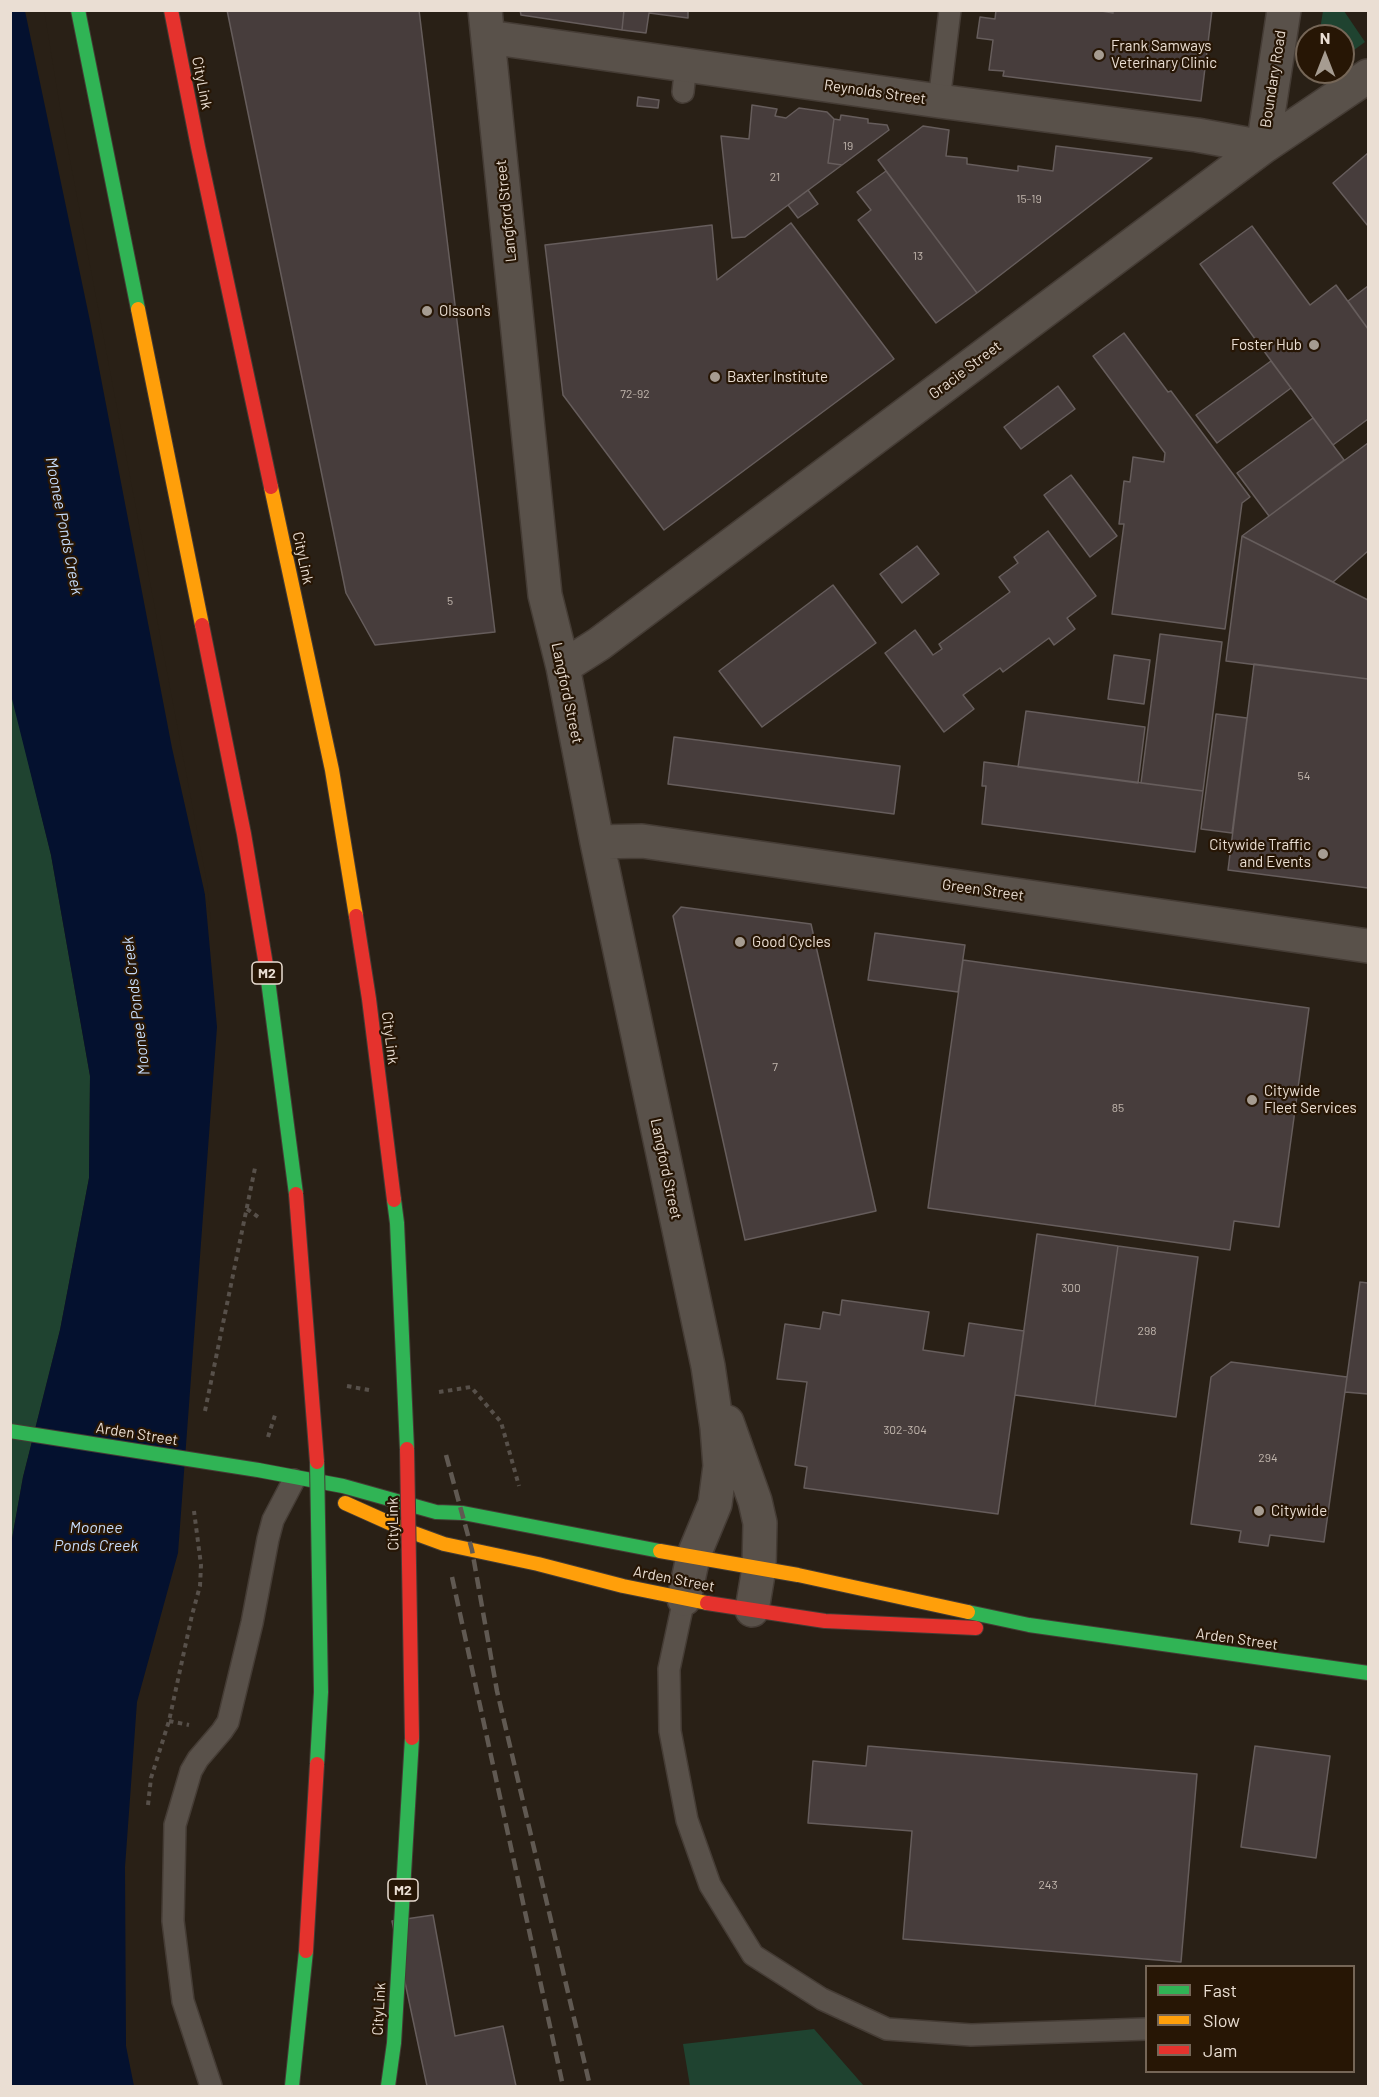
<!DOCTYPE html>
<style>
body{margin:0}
#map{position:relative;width:1379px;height:2097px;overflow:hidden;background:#292016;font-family:Barlow,sans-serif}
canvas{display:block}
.frame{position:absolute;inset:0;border:12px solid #eaded3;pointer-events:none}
.legend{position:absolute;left:1145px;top:1965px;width:210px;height:108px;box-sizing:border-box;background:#271605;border:2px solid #756657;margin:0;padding:8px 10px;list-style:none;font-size:18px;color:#eaded3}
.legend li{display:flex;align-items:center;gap:12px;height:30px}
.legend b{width:30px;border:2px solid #756657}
.north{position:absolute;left:1295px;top:24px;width:60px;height:60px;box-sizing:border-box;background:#271605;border:2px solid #756657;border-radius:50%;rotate:0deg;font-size:16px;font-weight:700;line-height:24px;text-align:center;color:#eaded3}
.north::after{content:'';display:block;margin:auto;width:21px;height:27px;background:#a69c91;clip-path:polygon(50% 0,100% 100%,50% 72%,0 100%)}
</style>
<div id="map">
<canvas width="1379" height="2097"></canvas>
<div class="frame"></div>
<ul class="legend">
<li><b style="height:8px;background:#30b455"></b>Fast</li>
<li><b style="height:8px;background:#ff9f0a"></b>Slow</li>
<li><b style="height:8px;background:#e5322d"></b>Jam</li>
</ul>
<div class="north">N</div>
</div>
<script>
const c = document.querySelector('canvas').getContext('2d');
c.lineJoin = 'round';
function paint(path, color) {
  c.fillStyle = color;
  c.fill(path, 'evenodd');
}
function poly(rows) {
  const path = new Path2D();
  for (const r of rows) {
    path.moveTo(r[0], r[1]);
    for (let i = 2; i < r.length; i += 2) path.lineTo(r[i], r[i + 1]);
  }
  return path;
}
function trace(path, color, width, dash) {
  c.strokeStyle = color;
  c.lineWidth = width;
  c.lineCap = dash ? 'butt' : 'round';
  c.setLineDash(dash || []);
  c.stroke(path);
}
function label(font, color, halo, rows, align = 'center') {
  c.font = font + ' Barlow,sans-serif';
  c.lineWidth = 4.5;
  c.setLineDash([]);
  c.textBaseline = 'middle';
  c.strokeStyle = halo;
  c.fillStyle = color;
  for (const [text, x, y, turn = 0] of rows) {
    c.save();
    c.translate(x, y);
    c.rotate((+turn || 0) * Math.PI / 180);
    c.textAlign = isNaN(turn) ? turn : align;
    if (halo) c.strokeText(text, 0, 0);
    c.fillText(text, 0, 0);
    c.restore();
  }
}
const green = poly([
 [1323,11,1344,11,1365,42,1343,58,1343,36,1319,36],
 [11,691,51,855,90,1076,89,1178,60,1330,23,1477,11,1544],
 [814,2029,864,2086,690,2086,683,2044]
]);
const water = poly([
 [41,10,204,884,217,1027,178,1553,137,1702,125,1867,126,2046,134,2086,11,2086,11,1544,23,1477,60,1330,89,1178,90,1076,51,855,10,691,10,11]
]);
const pier = poly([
 [44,10,60,107,207,883,211,921,172,748,90,321,25,11]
]);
const building = poly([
 [227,10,419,10,495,632,375,645,346,593,227,10],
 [520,10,624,10,622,30,521,15,520,10],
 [624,10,688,10,688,18,649,13,646,33,622,30,624,10],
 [996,10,1096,10,1113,13,1113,10,1212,10,1201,101,1003,76,1004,71,989,70,993,40,977,38,980,17,995,19,996,10],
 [638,97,659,100,658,108,637,106,638,97],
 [752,105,777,109,775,116,786,118,799,108,827,112,834,119,828,163,842,165,745,237,732,238,721,136,749,139,752,105],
 [841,115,868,119,868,123,887,125,889,130,842,165,828,163,834,119,840,120,841,115],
 [923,126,949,130,946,156,967,158,967,164,1018,171,1018,166,1053,171,1056,146,1152,158,977,293,878,160,923,126],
 [1368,153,1368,226,1333,183,1368,153],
 [886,171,977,293,936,323,858,220,871,210,857,192,886,171],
 [808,190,818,204,798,218,788,205,808,190],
 [791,223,894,359,664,530,563,395,545,245,712,225,717,280,791,223],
 [1252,226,1310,305,1336,285,1368,329,1368,419,1333,445,1200,264,1252,226],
 [1368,286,1368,329,1348,301,1368,286],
 [1124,333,1168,392,1171,391,1250,497,1242,503,1225,629,1112,614,1124,524,1119,524,1124,481,1130,482,1133,457,1164,462,1165,453,1093,356,1124,333],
 [1271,361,1291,388,1217,443,1196,415,1271,361],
 [1058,386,1075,409,1021,449,1004,427,1058,386],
 [1313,418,1344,460,1269,516,1237,473,1313,418],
 [1368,443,1368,551,1333,582,1242,536,1368,443],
 [1071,475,1117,536,1090,557,1044,495,1071,475],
 [1048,531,1096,596,1067,618,1075,629,1054,645,1049,638,1003,672,1000,668,963,695,974,709,944,732,885,653,915,630,933,655,942,649,939,644,1010,592,999,577,1018,563,1014,557,1048,531],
 [1242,536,1368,600,1368,679,1226,661,1242,536],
 [917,546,939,574,902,603,880,574,917,546],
 [833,585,876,643,762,727,719,671,833,585],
 [1160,634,1222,642,1203,791,1141,783,1160,634],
 [1114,655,1150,660,1144,704,1108,699,1114,655],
 [1254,664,1368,679,1368,888,1228,870,1254,664],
 [1026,711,1145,727,1138,783,1018,767,1026,711],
 [1216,714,1247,718,1232,833,1201,829,1216,714],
 [674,737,900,766,894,814,668,784,674,737],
 [984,762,1203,791,1195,852,982,824,986,786,982,786,984,762],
 [681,907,811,924,876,1211,745,1240,673,916,681,907],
 [875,933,965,945,958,992,868,980,875,933],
 [963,960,1309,1008,1279,1227,1234,1221,1230,1250,928,1208,963,960],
 [1037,1234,1118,1246,1095,1406,1015,1395,1037,1234],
 [1118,1246,1198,1257,1176,1417,1095,1406,1118,1246],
 [1360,1282,1368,1283,1368,1394,1345,1392,1360,1282],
 [842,1300,929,1312,923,1350,964,1356,969,1323,1024,1331,998,1514,804,1488,807,1467,795,1465,807,1382,777,1379,785,1324,820,1329,823,1312,840,1315,842,1300],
 [1231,1362,1347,1377,1324,1542,1270,1535,1268,1546,1239,1542,1241,1531,1191,1524,1211,1377,1231,1362],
 [868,1746,1197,1774,1181,1962,903,1939,912,1831,808,1823,813,1761,866,1766,868,1746],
 [1255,1746,1330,1756,1316,1858,1241,1847,1255,1746],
 [433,1915,455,2036,503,2026,516,2086,427,2086,392,1921,433,1915]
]);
const path = poly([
 [247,1209,261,1219],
 [347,1386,369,1390],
 [439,1392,471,1387,501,1422,519,1486],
 [205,1411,255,1168],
 [268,1437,276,1412],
 [169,1721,189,1725],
 [148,1805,151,1778,169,1721,192,1615,200,1586,201,1565,194,1511]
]);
const lane = poly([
 [683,92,686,64],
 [939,101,950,10],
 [684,1599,669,1669,670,1731,687,1820,710,1885,753,1955,822,1999,887,2029,971,2035,1146,2029],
 [211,2086,183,2001,173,1921,175,1825,191,1771,198,1759,222,1731,228,1722,252,1623,268,1539,273,1520,294,1480]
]);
const street = poly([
 [485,10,545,595,563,667,597,842,708,1366,717,1427,720,1466,715,1504,693,1557,684,1599],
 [488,37,939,101,1197,135,1263,147,1284,10],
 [563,667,599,644,1263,147,1368,76],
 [597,842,642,841,1368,946],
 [727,1422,755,1501,760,1523,759,1568,752,1610]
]);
const fast = poly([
 [258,1470,343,1486,436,1512,463,1513,660,1551],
 [968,1612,1029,1625,1368,1673],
 [292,2086,306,1951],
 [388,2086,394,2043,412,1738]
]);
const slow = poly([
 [345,1503,403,1529,444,1544,538,1564,623,1586,707,1603],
 [660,1551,798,1575,968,1612]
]);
const jam = poly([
 [707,1603,825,1621,976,1628]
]);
const rail = poly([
 [446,1455,472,1550,497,1691,590,2086],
 [452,1577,563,2086]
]);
const fastBridge = poly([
 [78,10,138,309],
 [266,965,296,1194],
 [394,1200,397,1223,407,1449],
 [10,1431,258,1470],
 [317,1764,321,1692,317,1462]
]);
const slowBridge = poly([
 [138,309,202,625],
 [271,487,332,770,356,916]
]);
const jamBridge = poly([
 [171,10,198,147,271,487],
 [202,625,244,834,266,965],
 [356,916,369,999,394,1200],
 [296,1194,317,1462],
 [407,1449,412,1738],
 [306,1951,317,1764]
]);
const markers = [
 [1099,55,6,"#a69c91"],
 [427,311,6,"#a69c91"],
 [1314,345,6,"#a69c91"],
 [715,377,6,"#a69c91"],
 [1323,854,6,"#a69c91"],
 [740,942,6,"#a69c91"],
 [1252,1100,6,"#a69c91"],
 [1259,1511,6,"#a69c91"]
];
const numberNames = [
 ["19",848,146],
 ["21",775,177],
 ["15-19",1029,199],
 ["13",918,256],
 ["72-92",635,394],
 ["5",450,601],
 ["54",1304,776],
 ["7",775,1067],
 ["85",1118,1108],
 ["300",1071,1288],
 ["298",1147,1331],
 ["302-304",905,1430],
 ["294",1268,1458],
 ["243",1048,1885]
];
const shields = [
 [267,973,30],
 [403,1890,30]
];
const shieldNames = [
 ["M2",267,973],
 ["M2",403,1890]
];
const poiNames = [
 ["Frank Samways",1111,46],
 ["Veterinary Clinic",1111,63],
 ["Olsson's",439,311],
 ["Foster Hub",1302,345,"right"],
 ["Baxter Institute",727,377],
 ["Citywide Traffic",1311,845,"right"],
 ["and Events",1311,862,"right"],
 ["Good Cycles",752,942],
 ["Citywide",1264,1091],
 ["Fleet Services",1264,1108],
 ["Citywide",1271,1511]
];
const streetNames = [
 ["Boundary Road",1273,79,-81],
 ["CityLink",202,83,79],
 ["Reynolds Street",875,92,8],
 ["Langford Street",506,211,-96],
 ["Gracie Street",965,370,-37],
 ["CityLink",303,558,78],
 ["Langford Street",567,693,78],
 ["Green Street",983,890,8],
 ["CityLink",390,1038,83],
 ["Langford Street",666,1169,78],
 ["Arden Street",137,1434,9],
 ["CityLink",393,1524,-91],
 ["Arden Street",674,1579,11],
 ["Arden Street",1237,1639,8],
 ["CityLink",379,2009,-87]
];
const waterNames = [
 ["Moonee Ponds Creek",64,526,79],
 ["Moonee Ponds Creek",136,1006,-97],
 ["Moonee",96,1528],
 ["Ponds Creek",96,1546]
];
paint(green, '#1f4330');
paint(water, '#04112f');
paint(pier, '#292016');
paint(building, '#473d3c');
trace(building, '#665d5c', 1.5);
trace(lane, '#453c35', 24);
trace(street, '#453c35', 36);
trace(fast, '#453c35', 16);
trace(slow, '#453c35', 16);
trace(jam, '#453c35', 16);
trace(path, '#57504a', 4, [4.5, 4.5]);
trace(lane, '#59514a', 21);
trace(street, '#59514a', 33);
trace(fast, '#30b455', 14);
trace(slow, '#ff9f0a', 14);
trace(jam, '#e5322d', 14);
trace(rail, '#605952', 4.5, [12, 6]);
trace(fastBridge, '#453c35', 16, []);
trace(slowBridge, '#453c35', 16, []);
trace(jamBridge, '#453c35', 16, []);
trace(fastBridge, '#30b455', 14);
trace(slowBridge, '#ff9f0a', 14);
trace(jamBridge, '#e5322d', 14);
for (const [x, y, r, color] of markers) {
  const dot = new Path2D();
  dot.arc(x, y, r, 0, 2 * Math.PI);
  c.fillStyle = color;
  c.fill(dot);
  trace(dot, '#271605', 2);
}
label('12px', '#c1b6ad', null, numberNames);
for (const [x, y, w] of shields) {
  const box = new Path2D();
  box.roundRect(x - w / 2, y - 11, w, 22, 4.5);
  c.fillStyle = '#271605';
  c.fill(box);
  trace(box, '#eaded3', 1.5);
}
label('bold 14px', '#eaded3', null, shieldNames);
label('15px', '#eaded3', '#271605', poiNames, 'left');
label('15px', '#eaded3', '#271605', streetNames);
label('italic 16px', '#c7ddfc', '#271605', waterNames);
</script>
